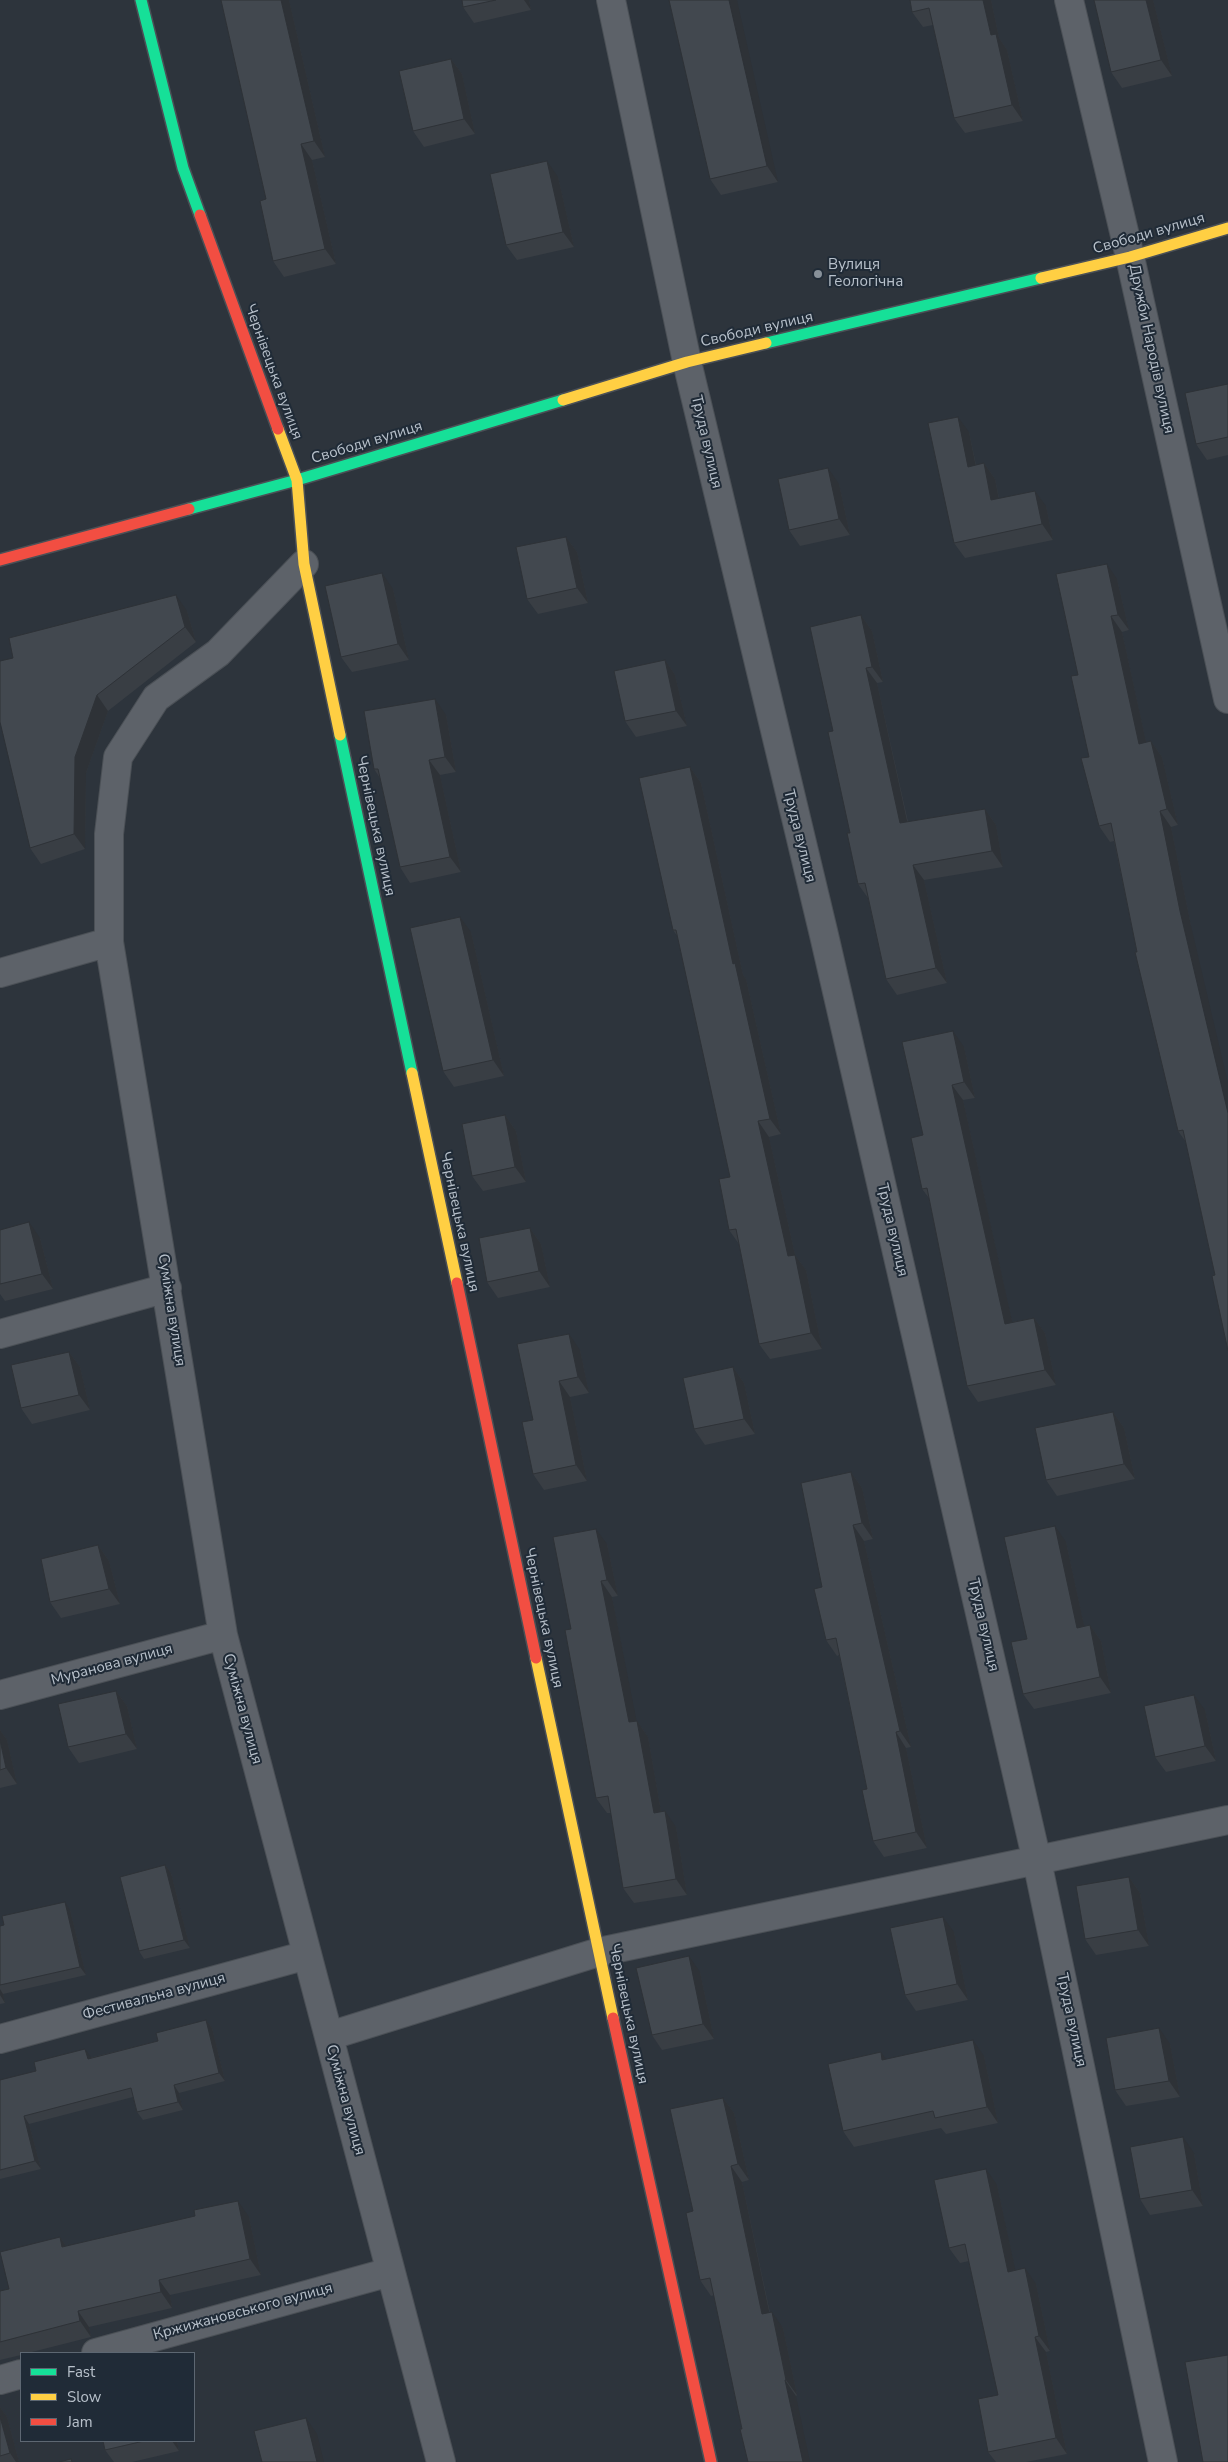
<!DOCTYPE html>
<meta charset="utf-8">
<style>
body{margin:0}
#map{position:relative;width:1228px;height:2462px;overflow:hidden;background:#2d343c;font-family:"Nunito Sans",sans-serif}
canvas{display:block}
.legend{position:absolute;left:20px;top:2352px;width:175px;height:90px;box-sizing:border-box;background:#202b37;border:1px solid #5d6772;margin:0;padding:6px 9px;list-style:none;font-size:15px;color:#b8c1cb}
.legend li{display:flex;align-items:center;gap:10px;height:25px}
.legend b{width:25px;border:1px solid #5d6772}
</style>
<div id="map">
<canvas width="1228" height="2462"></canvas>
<ul class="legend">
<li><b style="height:6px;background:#16e098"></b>Fast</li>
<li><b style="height:6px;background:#ffcf43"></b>Slow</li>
<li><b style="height:6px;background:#f24e42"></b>Jam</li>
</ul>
</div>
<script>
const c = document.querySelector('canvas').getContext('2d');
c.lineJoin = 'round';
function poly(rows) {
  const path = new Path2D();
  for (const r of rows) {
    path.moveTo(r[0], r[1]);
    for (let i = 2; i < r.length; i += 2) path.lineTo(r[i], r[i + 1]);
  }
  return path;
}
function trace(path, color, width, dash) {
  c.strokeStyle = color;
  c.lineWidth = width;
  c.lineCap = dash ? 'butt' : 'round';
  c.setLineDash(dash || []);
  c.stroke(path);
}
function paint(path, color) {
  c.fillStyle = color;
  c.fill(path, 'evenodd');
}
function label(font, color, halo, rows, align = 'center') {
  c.font = font + ' "Nunito Sans",sans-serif';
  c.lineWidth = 4;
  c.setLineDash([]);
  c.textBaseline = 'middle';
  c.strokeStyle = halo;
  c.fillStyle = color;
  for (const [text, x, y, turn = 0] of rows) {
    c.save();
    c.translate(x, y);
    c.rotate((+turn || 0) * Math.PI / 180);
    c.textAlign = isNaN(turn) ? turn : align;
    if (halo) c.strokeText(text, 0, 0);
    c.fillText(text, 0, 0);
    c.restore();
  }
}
const street = poly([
 [611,0,687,362,824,935,1037,1861,1163,2462],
 [1069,0,1130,257,1228,699],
 [304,564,218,653,156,698,118,757,109,834,109,942,223,1635,441,2462],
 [0,973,109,942],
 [0,1334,167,1288],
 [0,1695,223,1635],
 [329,2036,599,1952,1228,1820],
 [0,2039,307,1955],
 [96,2353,390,2272],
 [0,2380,21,2374]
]);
const fast = poly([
 [141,0,183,168,200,215],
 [766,343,1041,278],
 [189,509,297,480,563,400],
 [340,735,412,1073]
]);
const slow = poly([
 [1041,278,1130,257,1228,228],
 [563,400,687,362,766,343],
 [278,429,297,480,304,564,340,735],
 [412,1073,457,1283],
 [536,1658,613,2018]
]);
const jam = poly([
 [200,215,278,429],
 [0,560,189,509],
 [457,1283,536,1658],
 [613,2018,711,2462]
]);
const wall = poly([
 [221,0,289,0,325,157,312,160,336,264,284,277,273,261,266,199],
 [462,0,529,0,531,10,474,23,463,7],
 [669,0,778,182,721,195,710,179],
 [910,0,991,0,999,38,1007,50,1023,121,965,133,954,118,933,25,923,27,912,12],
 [1094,0,1153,0,1172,76,1122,88,1111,72],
 [451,59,462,74,475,134,424,147,413,131],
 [558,177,574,247,517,260,506,245],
 [1228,384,1228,455,1207,460,1196,444],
 [969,432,976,465,984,463,995,479,999,498,1046,506,1053,540,965,558,954,543],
 [839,484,850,535,800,546,789,530],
 [566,537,577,552,588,603,538,614,527,599],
 [1117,579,1129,630,1122,632,1146,742,1151,741,1162,757,1178,825,1171,827,1191,926,1215,1275,1186,1142,1178,1131,1137,952,1114,841,1110,842,1099,826,1078,675],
 [393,589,409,660,352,672,341,657],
 [187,611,196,642,108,711,86,773,85,849,41,864,30,848,13,658],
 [861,615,872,631,883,682,877,683,908,822,985,809,996,825,1003,867,924,880,947,983,897,995,886,979,868,898,858,884,833,731],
 [665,660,675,675,687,726,636,737,625,721],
 [446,715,456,772,440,775,461,872,410,883,400,867,380,778,374,769],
 [690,767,701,783,743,975,746,979,781,1134,769,1137,795,1255,806,1270,822,1349,770,1359,759,1344,739,1244,729,1230,730,1177,678,937,673,930],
 [471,932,504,1076,454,1087,443,1071],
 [964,1047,975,1098,963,1100,1012,1322,1034,1318,1045,1333,1056,1385,978,1402,967,1386,929,1198,922,1189,923,1135],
 [505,1115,516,1131,526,1182,483,1191,472,1176],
 [530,1228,541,1244,550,1287,498,1298,487,1282],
 [0,1230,40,1238,53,1289,5,1301,0,1294],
 [580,1350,589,1393,570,1397,587,1481,544,1490,533,1474,533,1420],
 [69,1352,80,1367,90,1410,32,1424,21,1408],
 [733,1367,744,1383,755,1434,705,1445,694,1429],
 [1113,1412,1124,1428,1135,1479,1057,1496,1046,1480],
 [851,1472,862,1488,873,1539,864,1541,911,1747,906,1748,927,1848,884,1857,873,1841,867,1789,839,1655,837,1656,826,1640,822,1587],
 [1066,1542,1084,1626,1090,1625,1101,1641,1111,1693,1034,1709,1023,1694,1027,1639],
 [607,1544,618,1596,612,1597,636,1721,637,1721,648,1737,661,1812,676,1827,687,1895,634,1903,623,1888,611,1813,607,1813,596,1798,571,1629],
 [98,1545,109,1561,120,1604,61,1618,50,1602],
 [116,1691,127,1706,137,1749,79,1763,68,1747],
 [1205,1710,1216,1761,1166,1772,1155,1757],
 [0,1730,7,1740,17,1784,0,1788],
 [165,1865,171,1873,190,1948,144,1959,139,1951],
 [1129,1877,1140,1893,1149,1946,1096,1955,1085,1939],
 [70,1910,86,1975,3,1994,5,2003,0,2004,0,1926],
 [954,1932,968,2000,916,2011,905,1995],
 [700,1972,714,2039,662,2050,652,2035],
 [206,2020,212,2028,225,2081,179,2093,183,2110,143,2120,137,2112,133,2097,29,2124,41,2169,0,2179,0,2080,158,2041],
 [1170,2044,1180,2097,1126,2106,1115,2090],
 [984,2056,998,2123,946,2134,941,2128,854,2147,843,2131],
 [723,2098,734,2113,749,2180,742,2182,770,2313,783,2328,797,2395,796,2396,742,2429,714,2295,711,2296,700,2280,693,2211],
 [1194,2153,1203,2206,1150,2215,1140,2199],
 [997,2185,1015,2270,1036,2284,1050,2351,1046,2352,1067,2454,1026,2462,996,2462,988,2452,998,2395,969,2261,960,2263,949,2248],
 [249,2217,261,2275,170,2295,172,2308,89,2327,91,2337,28,2353,21,2353,21,2355,0,2360,0,2291,9,2289,60,2237,66,2246],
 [0,2407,7,2417,19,2462,0,2462],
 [103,2441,177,2441,179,2451,132,2462,114,2462,105,2450]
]);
const shadedWall = poly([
 [281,0,289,0,325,157,314,141],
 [524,0,529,0,531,10],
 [729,0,737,0,778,182,767,166],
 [983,0,991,0,999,38,1007,50,1023,121,1012,105,991,35],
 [1146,0,1153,0,1172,76,1161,60],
 [451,59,462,74,475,134,464,119],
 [301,144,312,160,336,264,325,249],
 [547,161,558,177,574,247,563,232],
 [958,417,969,432,979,482,968,467],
 [984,463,995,479,1002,515,991,500],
 [828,468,839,484,850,535,839,519],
 [1035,491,1046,506,1053,540,1042,524],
 [566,537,577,552,588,603,577,588],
 [1107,564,1117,579,1129,630,1118,615],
 [382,573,393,589,409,660,398,644],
 [176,595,187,611,196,642,185,627],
 [861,615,872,631,883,682,872,667],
 [1111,616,1122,632,1150,760,1139,744],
 [665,660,675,675,687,726,676,711],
 [866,668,877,683,911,839,900,823],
 [97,695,108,711,86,773,85,849,74,834,75,757],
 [435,699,446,715,456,772,445,757],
 [1151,741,1162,757,1178,825,1167,809],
 [429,760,440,775,461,872,450,857],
 [690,767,701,783,743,975,746,979,781,1134,770,1119,733,964],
 [985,809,996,825,1003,867,992,851],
 [1160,811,1171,827,1191,926,1228,1083,1228,1113,1180,911],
 [913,865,924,880,947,983,936,968],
 [460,917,471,932,504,1076,493,1060],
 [953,1031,964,1047,975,1098,964,1082],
 [952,1085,963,1100,1016,1339,1005,1324],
 [505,1115,516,1131,526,1182,515,1167],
 [758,1121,769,1137,795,1255,806,1270,822,1349,811,1333,788,1256],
 [29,1222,40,1238,53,1289,42,1274],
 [530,1228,541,1244,550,1287,539,1271],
 [1034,1318,1045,1333,1056,1385,1045,1370],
 [569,1334,580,1350,589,1393,578,1377],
 [69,1352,80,1367,90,1410,79,1395],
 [733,1367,744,1383,755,1434,744,1419],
 [559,1381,570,1397,587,1481,576,1465],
 [1113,1412,1124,1428,1135,1479,1124,1464],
 [851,1472,862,1488,873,1539,862,1523],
 [853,1525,864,1541,911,1747,900,1731],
 [1055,1526,1066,1542,1088,1644,1077,1628],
 [596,1529,607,1544,618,1596,607,1580],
 [98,1545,109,1561,120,1604,109,1589],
 [601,1581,612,1597,640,1738,629,1722],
 [1090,1625,1101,1641,1111,1693,1100,1677],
 [116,1691,127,1706,137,1749,126,1734],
 [1194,1695,1205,1710,1216,1761,1205,1746],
 [637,1721,648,1737,664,1829,654,1813],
 [0,1730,7,1740,17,1784,6,1768,0,1740],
 [896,1732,906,1748,927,1848,916,1832],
 [665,1811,676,1827,687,1895,676,1879],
 [165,1865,171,1873,190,1948,184,1940],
 [1129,1877,1140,1893,1149,1946,1138,1930],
 [65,1902,70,1910,86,1975,80,1967],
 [943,1917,954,1932,968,2000,957,1984],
 [689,1956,700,1972,714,2039,703,2024],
 [0,1989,3,1994,5,2003,0,1995],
 [206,2020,212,2028,225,2081,219,2073],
 [1159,2028,1170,2044,1180,2097,1169,2081],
 [973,2040,984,2056,998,2123,987,2107],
 [85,2049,91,2057,93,2067,88,2059],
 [881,2052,892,2068,882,2060],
 [174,2085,179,2093,183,2110,178,2102],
 [723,2098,734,2113,749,2180,738,2164],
 [24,2116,29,2124,41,2169,35,2161],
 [1183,2137,1194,2153,1203,2206,1192,2190],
 [731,2166,742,2182,773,2330,762,2314],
 [986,2169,997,2185,1019,2287,1008,2272],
 [238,2201,249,2217,261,2275,250,2259],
 [60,2237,70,2252,62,2247],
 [1025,2268,1036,2284,1050,2351,1039,2336],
 [159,2280,170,2295,172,2308,161,2292],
 [78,2311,89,2327,91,2337,80,2321],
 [772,2312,783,2328,797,2395,786,2380],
 [1035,2337,1046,2352,1067,2454,1056,2438],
 [785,2380,796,2396,810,2462,803,2462],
 [0,2407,7,2417,19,2462,16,2462,10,2453,0,2417],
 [306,2418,317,2434,324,2462,317,2462],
 [172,2441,177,2441,179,2451]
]);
const building = poly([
 [221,0,281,0,314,141,301,144,325,249,273,261,260,201,266,199,221,0],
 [462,0,496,0,463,7,462,0],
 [669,0,729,0,767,166,710,179,669,0],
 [910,0,983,0,991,35,996,34,1012,105,954,118,929,8,912,12,910,0],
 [1094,0,1146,0,1161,60,1111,72,1094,0],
 [451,59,464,119,413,131,399,71,451,59],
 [547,161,563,232,506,245,490,174,547,161],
 [1228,384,1228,437,1196,444,1185,393,1228,384],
 [958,417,968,467,984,463,991,500,1035,491,1042,524,954,543,928,423,958,417],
 [828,468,839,519,789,530,778,479,828,468],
 [566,537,577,588,527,599,516,547,566,537],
 [1107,564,1118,615,1111,616,1139,744,1151,741,1167,809,1160,811,1180,911,1228,1113,1228,1351,1212,1276,1215,1275,1183,1130,1178,1131,1135,952,1137,952,1111,823,1099,826,1081,758,1089,757,1071,676,1078,675,1056,574,1107,564],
 [382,573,398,644,341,657,325,586,382,573],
 [176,595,185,627,97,695,75,757,74,834,30,848,0,722,0,661,13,658,9,638,176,595],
 [861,615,872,667,866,668,900,823,985,809,992,851,913,865,936,968,886,979,865,883,858,884,847,833,850,833,828,732,833,731,810,627,861,615],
 [665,660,676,711,625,721,614,671,665,660],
 [435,699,445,757,429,760,450,857,400,867,378,769,374,769,364,711,435,699],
 [690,767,733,964,735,963,770,1119,758,1121,788,1256,795,1255,811,1333,759,1344,736,1229,729,1230,719,1179,730,1177,676,930,673,930,639,778,690,767],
 [460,917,493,1060,443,1071,410,928,460,917],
 [953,1031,964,1082,952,1085,1005,1324,1034,1318,1045,1370,967,1386,927,1188,922,1189,911,1138,923,1135,902,1042,953,1031],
 [505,1115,515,1167,472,1176,462,1124,505,1115],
 [29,1222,42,1274,0,1284,0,1230,29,1222],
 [530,1228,539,1271,487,1282,479,1238,530,1228],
 [569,1334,578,1377,559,1381,576,1465,533,1474,522,1422,533,1420,517,1344,569,1334],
 [69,1352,79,1395,21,1408,11,1365,69,1352],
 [733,1367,744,1419,694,1429,683,1378,733,1367],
 [1113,1412,1124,1464,1046,1480,1035,1428,1113,1412],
 [851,1472,862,1523,853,1525,900,1731,896,1732,916,1832,873,1841,862,1790,867,1789,836,1638,826,1640,814,1589,822,1587,801,1483,851,1472],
 [1055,1526,1077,1628,1090,1625,1100,1677,1023,1694,1011,1642,1027,1639,1004,1537,1055,1526],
 [596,1529,607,1580,601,1581,629,1722,637,1721,654,1813,665,1811,676,1879,623,1888,608,1796,596,1798,565,1630,571,1629,553,1537,596,1529],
 [98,1545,109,1589,50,1602,41,1559,98,1545],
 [116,1691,126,1734,68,1747,58,1704,116,1691],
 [1194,1695,1205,1746,1155,1757,1144,1706,1194,1695],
 [0,1740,6,1768,0,1770,0,1740],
 [165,1865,184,1940,139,1951,120,1877,165,1865],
 [1129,1877,1138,1930,1085,1939,1076,1886,1129,1877],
 [65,1902,80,1967,0,1985,0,1926,4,1925,2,1916,65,1902],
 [943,1917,957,1984,905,1995,890,1928,943,1917],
 [689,1956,703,2024,652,2035,636,1968,689,1956],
 [206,2020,219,2073,174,2085,178,2102,137,2112,131,2088,24,2116,35,2161,0,2170,0,2080,36,2071,34,2062,85,2049,88,2059,158,2041,156,2033,206,2020],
 [1159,2028,1169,2081,1115,2090,1106,2038,1159,2028],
 [973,2040,987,2107,935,2118,933,2111,843,2131,828,2064,881,2052,882,2060,973,2040],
 [723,2098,738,2164,731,2166,762,2314,772,2312,786,2380,785,2380,803,2462,748,2462,740,2429,742,2429,710,2278,700,2280,686,2213,693,2211,670,2109,723,2098],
 [1183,2137,1192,2190,1140,2199,1130,2147,1183,2137],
 [986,2169,1008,2272,1025,2268,1039,2336,1035,2337,1056,2438,988,2452,978,2399,998,2395,965,2244,949,2248,934,2180,986,2169],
 [238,2201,250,2259,159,2280,161,2292,78,2311,80,2321,0,2342,0,2291,9,2289,0,2252,60,2237,62,2247,195,2216,194,2210,238,2201],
 [1228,2355,1228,2462,1203,2462,1185,2362,1228,2355],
 [0,2417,10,2453,0,2456,0,2417],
 [306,2418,317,2462,262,2462,254,2431,306,2418],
 [103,2441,144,2441,105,2450,103,2441],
 [71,2459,72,2462,59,2462,71,2459]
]);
const markers = [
 [818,274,5,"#879099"]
];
const streetNames = [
 ["Свободи вулиця",1149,234,-16],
 ["Свободи вулиця",757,330,-13],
 ["Дружби Народів вулиця",1151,349,78],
 ["Чернівецька вулиця",273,372,70],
 ["Труда вулиця",706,442,77],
 ["Свободи вулиця",367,443,-17],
 ["Чернівецька вулиця",375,826,78],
 ["Труда вулиця",799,836,76],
 ["Чернівецька вулиця",459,1222,78],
 ["Труда вулиця",892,1230,77],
 ["Суміжна вулиця",171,1310,81],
 ["Чернівецька вулиця",543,1618,78],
 ["Труда вулиця",983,1625,77],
 ["Муранова вулиця",112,1665,-15],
 ["Суміжна вулиця",242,1709,75],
 ["Фестивальна вулиця",154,1997,-15],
 ["Чернівецька вулиця",628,2014,78],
 ["Труда вулиця",1071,2020,78],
 ["Суміжна вулиця",345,2100,75],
 ["Кржижановського вулиця",243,2312,-15]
];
const poiNames = [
 ["Вулиця",828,265],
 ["Геологічна",828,282]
];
trace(street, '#4b5056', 30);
trace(fast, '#4b5056', 14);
trace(slow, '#4b5056', 14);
trace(jam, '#4b5056', 14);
trace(street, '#5d6269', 28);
trace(fast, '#16e098', 11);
trace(slow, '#ffcf43', 11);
trace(jam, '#f24e42', 11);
paint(wall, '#393e44');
paint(shadedWall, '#2e3237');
paint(building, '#42484f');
trace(building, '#2e3237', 1);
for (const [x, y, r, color] of markers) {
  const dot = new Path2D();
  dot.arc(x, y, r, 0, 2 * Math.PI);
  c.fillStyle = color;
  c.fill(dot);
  trace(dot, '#202b37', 2);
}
label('15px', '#b8c1cb', '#202b37', streetNames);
label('15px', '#b8c1cb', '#202b37', poiNames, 'left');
</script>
